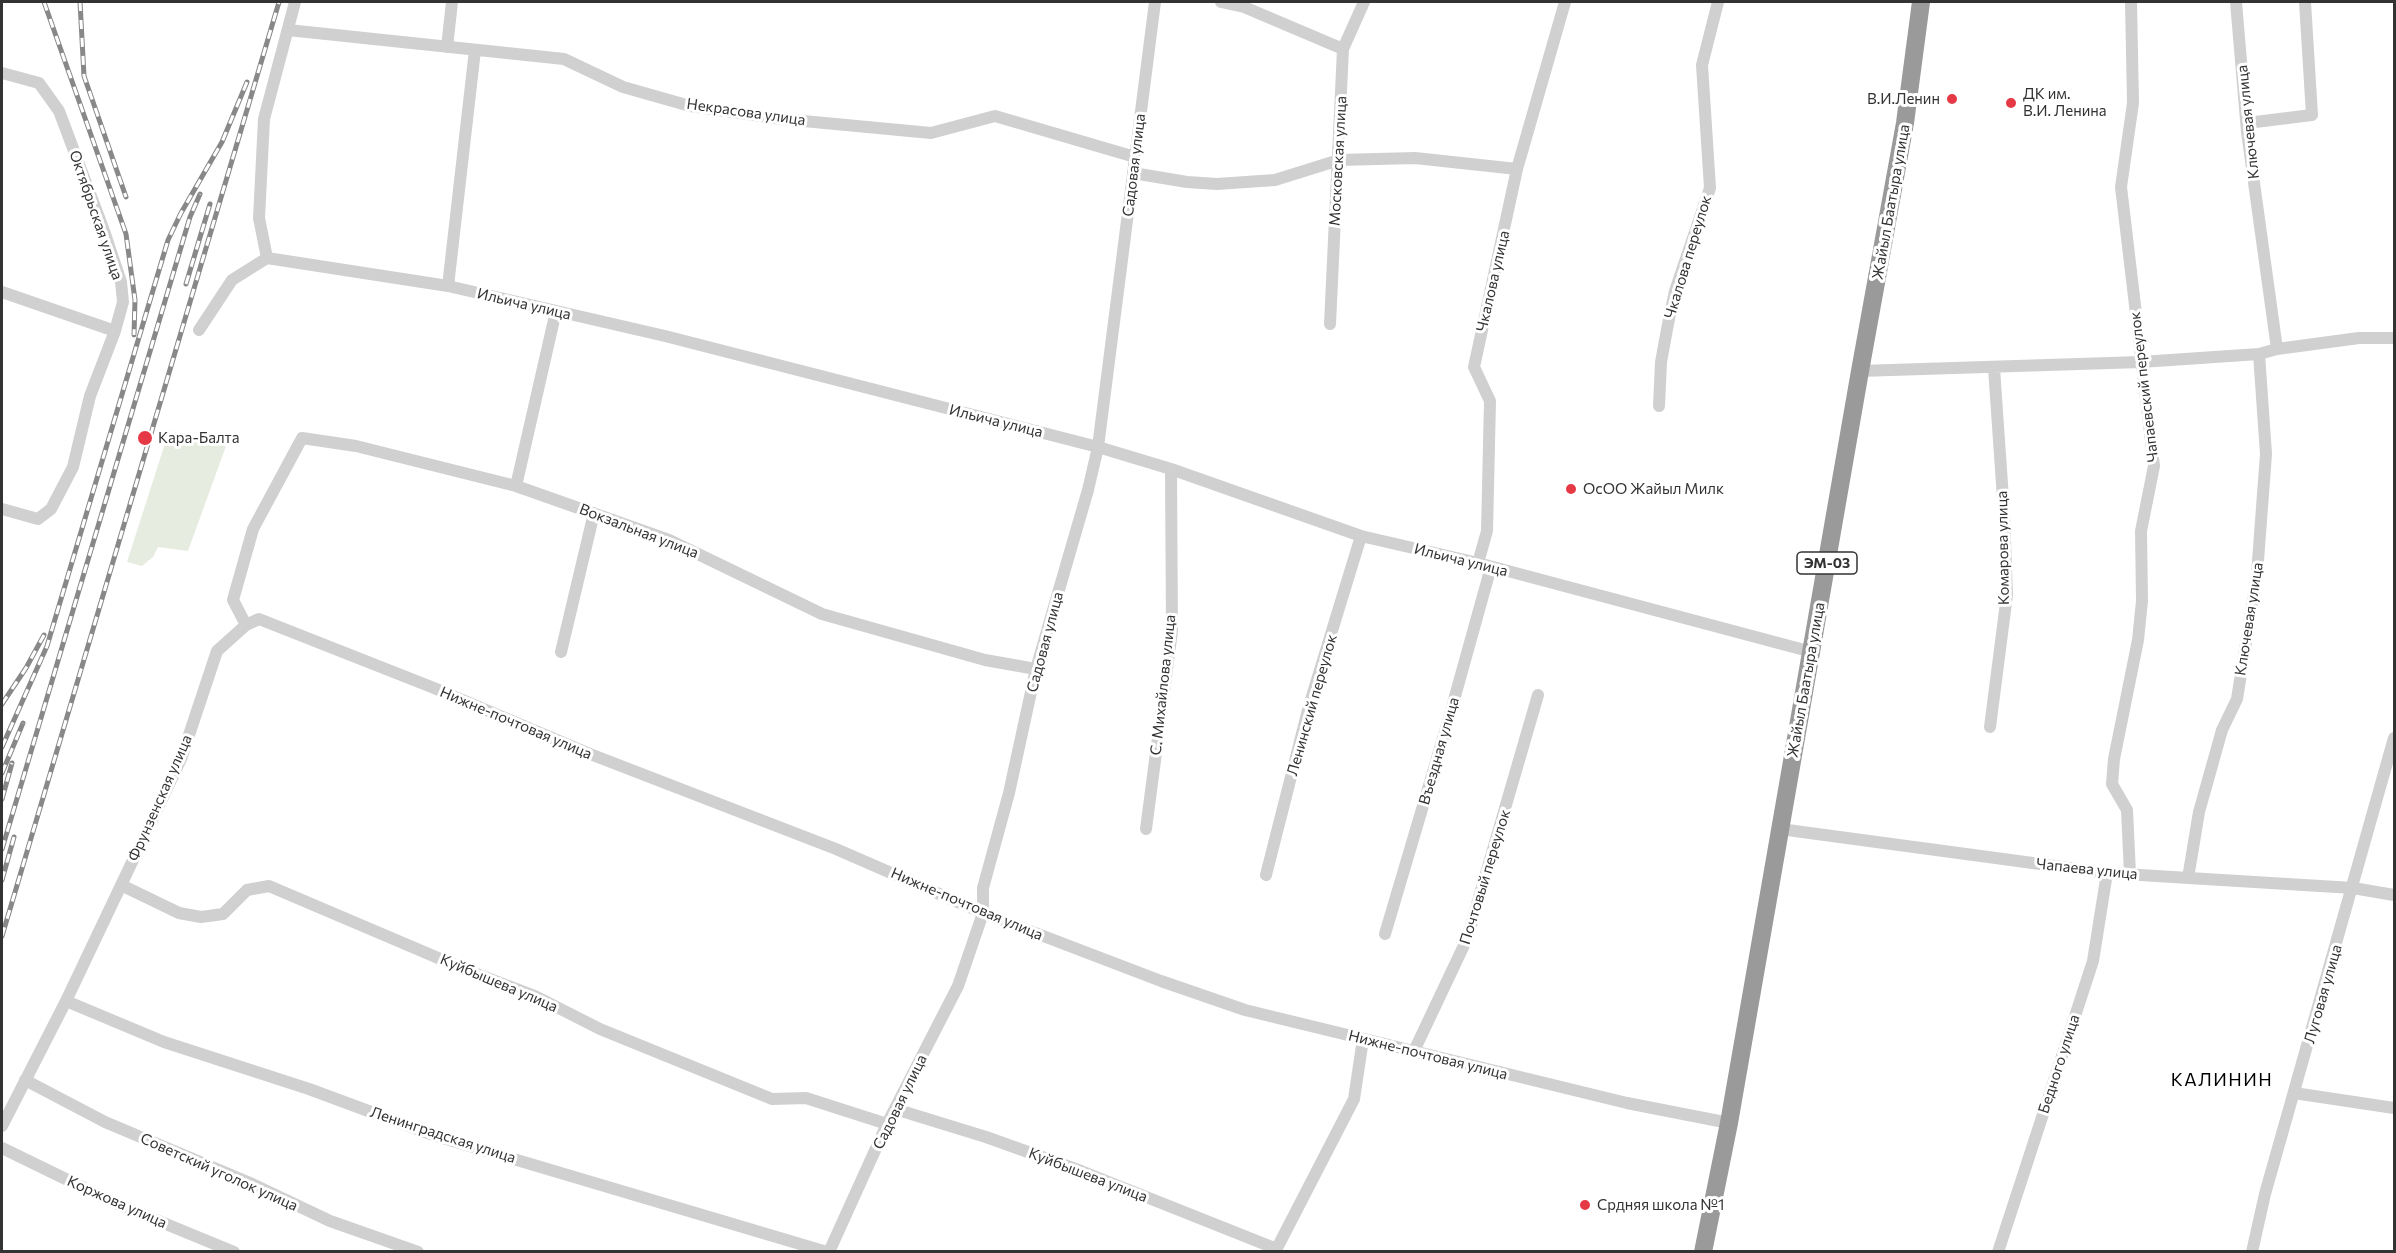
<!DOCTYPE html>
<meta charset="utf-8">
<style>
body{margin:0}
#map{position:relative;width:2396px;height:1253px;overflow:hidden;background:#fff;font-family:Commissioner,sans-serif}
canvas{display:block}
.frame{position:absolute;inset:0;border:3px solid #333;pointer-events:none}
</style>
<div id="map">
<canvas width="2396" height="1253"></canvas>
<div class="frame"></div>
</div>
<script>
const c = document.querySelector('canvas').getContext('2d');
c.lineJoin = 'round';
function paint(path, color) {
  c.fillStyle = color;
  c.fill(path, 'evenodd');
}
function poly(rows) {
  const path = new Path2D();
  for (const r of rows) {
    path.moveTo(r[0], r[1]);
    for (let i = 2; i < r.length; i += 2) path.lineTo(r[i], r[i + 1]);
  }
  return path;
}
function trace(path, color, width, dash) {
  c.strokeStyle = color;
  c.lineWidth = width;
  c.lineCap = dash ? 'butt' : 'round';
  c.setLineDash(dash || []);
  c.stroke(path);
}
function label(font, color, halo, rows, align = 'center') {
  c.font = font + ' Commissioner,sans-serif';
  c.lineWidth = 6;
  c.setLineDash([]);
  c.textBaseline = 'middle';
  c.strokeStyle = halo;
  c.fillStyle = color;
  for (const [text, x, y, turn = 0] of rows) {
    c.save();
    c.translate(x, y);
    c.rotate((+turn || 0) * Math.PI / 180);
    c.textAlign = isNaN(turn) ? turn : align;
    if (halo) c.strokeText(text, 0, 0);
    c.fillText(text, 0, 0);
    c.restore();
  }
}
const green = poly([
 [169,431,226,446,188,551,158,547,153,557,142,566,127,562]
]);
const minor = poly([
 [1221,2,1244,7,1343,49],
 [2236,2,2247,132,2277,349],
 [288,30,564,59,623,87,690,106,782,119,931,133,995,116,1135,157],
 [447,47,452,2],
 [2,73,39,83,59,111,103,228,121,282,123,302,115,331,90,396,73,467,51,509,38,519,2,509],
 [2247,123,2312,115,2305,2],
 [1133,173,1187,182,1217,184,1275,180,1339,160,1415,158,1517,169],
 [267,258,259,218,264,119,295,2],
 [448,286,475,50],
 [2,292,115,331],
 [1330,324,1343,49,1364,2],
 [199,330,232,280,267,258,448,286,665,336,1098,447,1171,469,1361,536,1478,563,1812,652],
 [1860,371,2141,362,2259,354,2277,349,2359,338,2394,338],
 [1659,406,1661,362,1668,324,1675,291,1710,188,1702,65,1718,2],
 [516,486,556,311],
 [1478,563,1487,531,1490,401,1474,367,1517,169,1565,2],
 [246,625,233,600,253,529,302,438,356,446,516,486,669,540,822,614,985,660,1036,669],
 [561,652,594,513],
 [1990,727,2007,595,2004,513,1994,368],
 [1146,829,1172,631,1171,469],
 [1780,829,2107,873,2353,888,2394,895],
 [2130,874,2127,810,2112,784,2114,759,2138,640,2142,601,2141,531,2154,466,2121,187,2133,103,2131,2],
 [1266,875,1309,706,1361,536],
 [2188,878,2199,812,2222,730,2237,699,2257,574,2266,454,2259,354],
 [121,885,179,913,201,917,223,914,247,890,269,886,464,969,535,996,600,1029,772,1099,806,1098,887,1124],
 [1385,934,1449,718,1491,567],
 [66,1001,164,1042,309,1089,436,1136,827,1252],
 [1414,1051,1467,939,1538,695],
 [25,1080,105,1122,250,1183,330,1221,418,1252],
 [2294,1093,2394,1108],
 [895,1109,986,1137,1081,1171,1277,1249],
 [2,1126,66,1001,181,759,217,651,246,625,259,619,434,688,590,754,836,849,983,913,1161,981,1245,1010,1627,1103,1729,1123],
 [2,1148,115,1203,234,1252],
 [829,1252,887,1124,958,986,983,913,983,888,1009,793,1036,669,1088,490,1098,447,1155,2],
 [1275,1252,1354,1099,1363,1039],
 [1998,1252,2093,961,2107,873],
 [2252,1252,2265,1194,2394,738]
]);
const highway = poly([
 [1703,1252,1729,1123,1860,371,1905,123,1921,2]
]);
const rail = poly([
 [44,2,126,234,135,300,134,335],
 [80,2,84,76,126,197],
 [186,284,210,204],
 [2,704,26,668,44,635],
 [2,747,47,646,168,240,181,213,222,142,247,82],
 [2,773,23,723],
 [2,799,12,763],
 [2,849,190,217,200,194],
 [2,880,14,837],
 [2,936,279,2]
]);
const markers = [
 [1952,99,6,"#e63946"],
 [2011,103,6,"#e63946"],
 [145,438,8,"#e63946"],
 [1571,489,6,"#e63946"],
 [1585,1205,6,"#e63946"]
];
const shields = [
 [1827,563,60]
];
const shieldNames = [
 ["ЭМ-03",1827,563]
];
const poiNames = [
 ["ДК им.",2023,94],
 ["В.И. Ленина",2023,111],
 ["В.И.Ленин",1940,99,"right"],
 ["Кара-Балта",158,438],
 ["ОсОО Жайыл Милк",1583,489],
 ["Срдняя школа №1",1597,1205]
];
const streetNames = [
 ["Некрасова улица",746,112,8],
 ["Ключевая улица",2248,122,-96],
 ["Московская улица",1338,161,-87],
 ["Садовая улица",1134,165,-83],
 ["Жайыл Баатыра улица",1891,202,-80],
 ["Октябрьская улица",96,215,71],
 ["Чкалова переулок",1688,257,-73],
 ["Чкалова улица",1493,281,-77],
 ["Ильича улица",524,304,13],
 ["Чапаевский переулок",2144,387,-97],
 ["Ильича улица",996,421,14],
 ["Вокзальная улица",639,531,21],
 ["Комарова улица",2003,548,-91],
 ["Ильича улица",1461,560,14],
 ["Ключевая улица",2249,619,-81],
 ["Садовая улица",1045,642,-75],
 ["Жайыл Баатыра улица",1806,680,-80],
 ["С. Михайлова улица",1163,685,-84],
 ["Ленинский переулок",1312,705,-74],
 ["Нижне-почтовая улица",516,723,23],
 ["Въездная улица",1439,751,-74],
 ["Фрунзенская улица",160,798,-66],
 ["Чапаева улица",2087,869,6],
 ["Почтовый переулок",1485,877,-73],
 ["Нижне-почтовая улица",967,904,23],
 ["Куйбышева улица",499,983,23],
 ["Луговая улица",2323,994,-74],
 ["Нижне-почтовая улица",1428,1055,14],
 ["Бедного улица",2059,1064,-72],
 ["Садовая улица",900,1102,-64],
 ["Ленинградская улица",443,1135,18],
 ["Советский уголок улица",219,1172,24],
 ["Куйбышева улица",1088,1175,21],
 ["Коржова улица",117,1202,24]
];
const quarterNames = [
 ["КАЛИНИН",2222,1080]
];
paint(green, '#e6ecdf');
trace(minor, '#d0d0d0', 12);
trace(highway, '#9a9a9a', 18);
trace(rail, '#888', 5);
trace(rail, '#fff', 3, [9]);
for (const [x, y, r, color] of markers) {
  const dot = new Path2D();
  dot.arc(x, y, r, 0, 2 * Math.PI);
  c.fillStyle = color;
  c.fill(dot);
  trace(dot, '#fff', 2);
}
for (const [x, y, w] of shields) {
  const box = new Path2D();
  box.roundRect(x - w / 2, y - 11, w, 22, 4.5);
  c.fillStyle = '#fff';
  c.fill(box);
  trace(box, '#333', 1.5);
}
label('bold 14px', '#333', null, shieldNames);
label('15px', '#333', '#fff', poiNames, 'left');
label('15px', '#333', '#fff', streetNames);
c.letterSpacing = '1.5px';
label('18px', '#000', '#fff', quarterNames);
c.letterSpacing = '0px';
</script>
